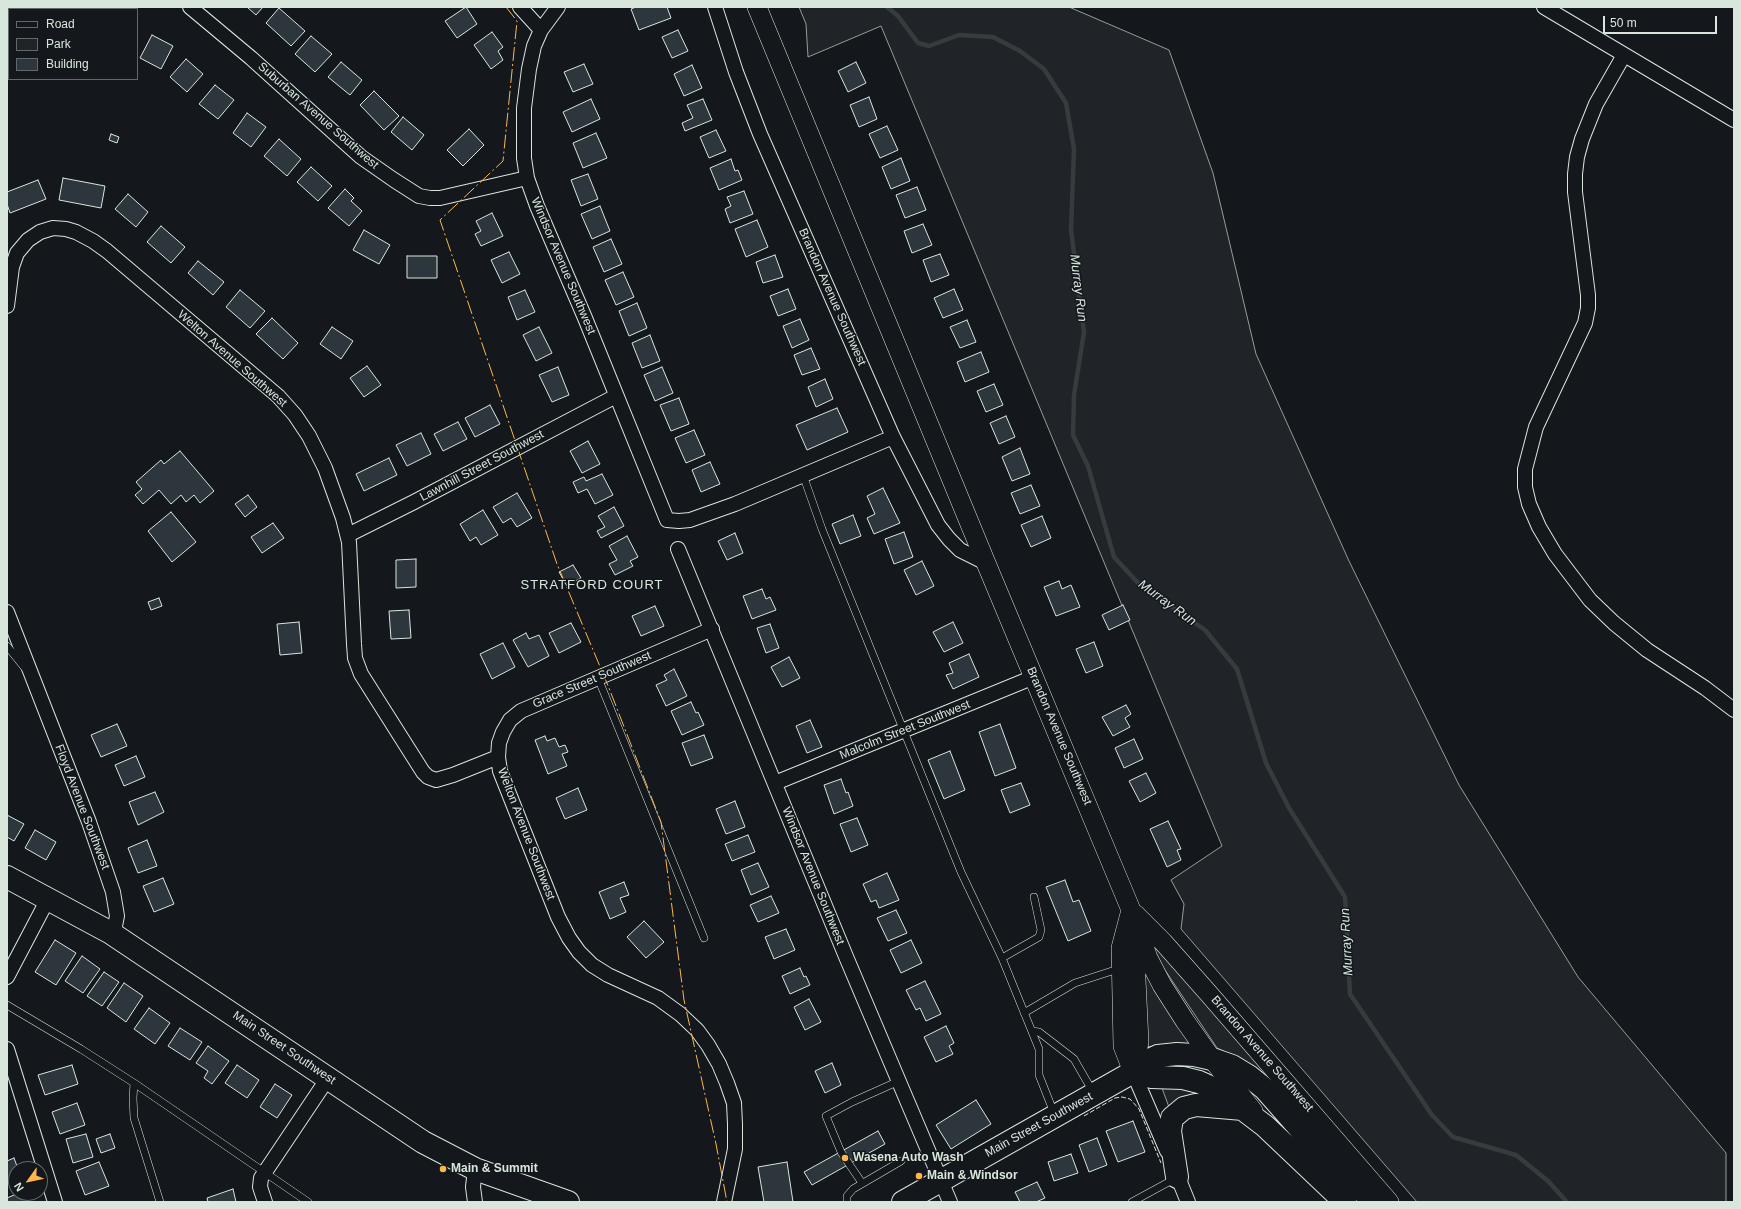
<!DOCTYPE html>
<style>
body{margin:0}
#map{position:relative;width:1741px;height:1209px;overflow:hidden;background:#14181c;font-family:Helvetica,sans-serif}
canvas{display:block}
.frame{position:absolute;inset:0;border:8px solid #d8e6dc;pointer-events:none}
.legend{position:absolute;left:8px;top:8px;width:130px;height:72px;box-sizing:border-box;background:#14181c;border:1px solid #626a69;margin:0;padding:5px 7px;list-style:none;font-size:12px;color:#d8e6dc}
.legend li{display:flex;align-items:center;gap:8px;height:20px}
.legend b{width:20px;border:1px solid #626a69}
.north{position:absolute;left:8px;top:1161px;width:40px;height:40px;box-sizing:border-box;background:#14181c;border:1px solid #626a69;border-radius:50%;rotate:237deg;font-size:11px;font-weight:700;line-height:16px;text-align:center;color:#d8e6dc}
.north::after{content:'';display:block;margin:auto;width:14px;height:18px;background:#ffb74d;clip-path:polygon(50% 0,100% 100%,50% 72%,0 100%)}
.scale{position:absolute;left:1603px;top:16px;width:114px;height:18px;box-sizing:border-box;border:2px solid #d8e6dc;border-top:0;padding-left:5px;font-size:12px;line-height:14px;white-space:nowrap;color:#d8e6dc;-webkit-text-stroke:3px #14181c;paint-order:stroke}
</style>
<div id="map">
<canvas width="1741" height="1209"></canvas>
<div class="frame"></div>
<ul class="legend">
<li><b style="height:5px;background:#14181c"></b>Road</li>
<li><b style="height:11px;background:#202428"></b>Park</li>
<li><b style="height:11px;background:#2c363c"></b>Building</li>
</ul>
<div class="north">N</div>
<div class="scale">50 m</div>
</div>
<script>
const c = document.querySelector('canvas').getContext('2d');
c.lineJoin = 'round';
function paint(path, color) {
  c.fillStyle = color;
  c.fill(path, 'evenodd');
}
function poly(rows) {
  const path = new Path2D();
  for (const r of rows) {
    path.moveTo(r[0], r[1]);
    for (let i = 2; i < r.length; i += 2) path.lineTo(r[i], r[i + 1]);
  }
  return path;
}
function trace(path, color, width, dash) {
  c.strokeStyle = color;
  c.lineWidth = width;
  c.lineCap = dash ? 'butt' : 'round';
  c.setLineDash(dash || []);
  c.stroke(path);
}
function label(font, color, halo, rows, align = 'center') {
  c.font = font + ' Helvetica,sans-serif';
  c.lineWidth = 3;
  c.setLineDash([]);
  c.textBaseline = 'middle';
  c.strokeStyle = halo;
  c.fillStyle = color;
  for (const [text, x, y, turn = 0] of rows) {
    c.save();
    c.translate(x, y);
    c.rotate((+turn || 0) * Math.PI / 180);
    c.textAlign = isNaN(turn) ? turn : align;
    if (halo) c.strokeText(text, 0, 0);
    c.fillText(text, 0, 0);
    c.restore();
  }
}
const green = poly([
 [799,7,1069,7,1169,50,1213,173,1256,354,1349,561,1459,785,1578,977,1726,1153,1726,1202,1417,1202,1181,929,1184,904,1171,880,1222,846,881,26,808,57,806,24,799,7],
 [1151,943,1273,1078,1270,1081,1234,1056,1217,1048,1163,967,1151,943],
 [1144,971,1191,1045,1177,1043,1147,1047,1144,971],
 [1162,1088,1183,1088,1208,1096,1170,1110,1162,1088]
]);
const stream = poly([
 [887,7,898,16,918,43,929,46,959,35,993,37,1020,51,1044,69,1066,103,1074,149,1071,230,1084,332,1074,395,1073,435,1088,466,1114,557,1139,584,1205,630,1237,669,1266,763,1289,808,1345,897,1350,994,1432,1115,1453,1137,1516,1155,1548,1181,1567,1202]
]);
const building = poly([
 [101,7,126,7,126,9,101,9,101,7],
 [247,7,263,7,256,15,247,7],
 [466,7,477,24,457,38,445,21,466,7],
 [636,7,667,7,671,18,639,30,631,9,636,7],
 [279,8,305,31,291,46,266,23,279,8],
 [678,30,688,51,672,58,662,37,678,30],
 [492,32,503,47,498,51,503,60,491,69,474,45,492,32],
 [152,35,173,46,161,69,140,58,152,35],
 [311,36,332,54,315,72,295,54,311,36],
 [186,59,203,74,187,92,170,77,186,59],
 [341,62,362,80,350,95,328,77,341,62],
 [856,62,866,83,848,92,838,71,856,62],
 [584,64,593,84,573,92,564,72,584,64],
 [692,65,702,88,684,96,674,74,692,65],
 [215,85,234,100,218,119,199,104,215,85],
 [374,91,399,116,384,130,360,105,374,91],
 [869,97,877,119,859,127,850,105,869,97],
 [591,99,600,119,572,132,563,112,591,99],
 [703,99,712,120,685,131,682,123,693,118,687,105,703,99],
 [247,113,266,127,251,147,233,133,247,113],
 [403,117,424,135,412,150,391,132,403,117],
 [887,126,898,150,880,158,869,134,887,126],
 [469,129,484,145,463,166,447,150,469,129],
 [716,130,726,151,709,158,700,137,716,130],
 [596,133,607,158,583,168,573,143,596,133],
 [111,134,119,137,117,143,109,140,111,134],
 [279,139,301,159,287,176,264,156,279,139],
 [901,158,910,181,891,189,882,167,901,158],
 [731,159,735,171,738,170,742,180,719,190,710,168,731,159],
 [311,167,332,186,318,201,297,182,311,167],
 [588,174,598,199,581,206,571,180,588,174],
 [63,178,105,186,101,208,59,200,63,178],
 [38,180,46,199,10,213,7,204,7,192,38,180],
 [917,187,926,210,905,218,896,195,917,187],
 [345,189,354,198,351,201,362,211,349,226,328,208,345,189],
 [744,191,753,214,730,223,725,209,731,206,727,197,744,191],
 [128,194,148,212,136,227,115,209,128,194],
 [600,206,610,231,592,239,581,214,600,206],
 [492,213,503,236,481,246,475,234,481,231,476,221,492,213],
 [757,220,768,247,746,257,735,229,757,220],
 [923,224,932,245,912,253,904,231,923,224],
 [161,226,185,247,171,263,147,242,161,226],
 [364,230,390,245,379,264,353,250,364,230],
 [611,239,622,264,604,272,593,247,611,239],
 [509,252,520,274,502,283,491,260,509,252],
 [940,254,949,275,931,282,923,260,940,254],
 [775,255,783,277,763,283,756,262,775,255],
 [407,256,437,256,437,278,407,278,407,256],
 [198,261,224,282,213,295,188,273,198,261],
 [623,272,634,297,616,305,605,280,623,272],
 [788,289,796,309,778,316,770,296,788,289],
 [954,289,963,310,943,318,934,298,954,289],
 [240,290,265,311,250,328,226,307,240,290],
 [525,290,535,312,517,320,508,297,525,290],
 [637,303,647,328,629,336,619,311,637,303],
 [272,318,298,343,283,359,256,334,272,318],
 [800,319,809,340,792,348,783,326,800,319],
 [967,320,976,342,960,348,950,327,967,320],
 [332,327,353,341,341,359,320,344,332,327],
 [539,327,552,353,536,361,523,335,539,327],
 [650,335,660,361,642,368,632,343,650,335],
 [811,348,820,369,802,375,794,355,811,348],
 [981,352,989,372,965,382,957,362,981,352],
 [367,366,381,385,364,397,350,378,367,366],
 [558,367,569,395,552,402,539,375,558,367],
 [662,367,673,393,655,401,644,375,662,367],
 [825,379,833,399,816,407,808,387,825,379],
 [994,384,1003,405,986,412,977,391,994,384],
 [679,398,689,424,671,431,660,405,679,398],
 [490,405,500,424,475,437,465,418,490,405],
 [837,408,848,432,807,450,796,425,837,408],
 [1006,416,1015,437,999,444,990,423,1006,416],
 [458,422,467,439,443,451,434,434,458,422],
 [694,430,705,455,686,463,675,438,694,430],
 [421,433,431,454,407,466,396,445,421,433],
 [588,441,600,464,582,473,570,451,588,441],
 [1020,448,1030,474,1012,481,1002,457,1020,448],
 [180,451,214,491,200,503,194,495,186,502,181,495,171,504,159,490,143,504,135,495,142,489,136,482,161,460,164,464,180,451],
 [389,458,397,475,364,491,356,474,389,458],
 [710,462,720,484,701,492,692,470,710,462],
 [602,474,613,495,595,504,587,489,578,493,573,482,584,477,586,481,602,474],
 [1031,485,1040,506,1020,514,1011,493,1031,485],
 [883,488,900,523,874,534,867,518,875,514,867,496,883,488],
 [517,493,532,518,517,527,511,518,503,523,493,507,517,493],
 [248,495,257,507,245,517,235,504,248,495],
 [614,507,624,526,601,538,597,531,605,527,598,516,614,507],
 [483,510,498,535,481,545,476,537,470,541,460,524,483,510],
 [171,512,196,542,172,562,148,531,171,512],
 [853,515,861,536,840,544,832,524,853,515],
 [1042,516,1051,538,1031,547,1021,525,1042,516],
 [273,523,284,538,262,553,251,537,273,523],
 [904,532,913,557,894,564,885,539,904,532],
 [735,533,743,553,727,560,718,541,735,533],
 [627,536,638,557,630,561,633,566,615,575,609,564,617,560,609,546,627,536],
 [416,559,416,587,396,588,396,560,416,559],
 [922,561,934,586,916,595,904,570,922,561],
 [573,565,581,578,567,586,559,572,573,565],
 [1059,581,1062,589,1071,585,1080,607,1056,616,1044,587,1059,581],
 [762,589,766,599,770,597,776,610,752,619,743,596,762,589],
 [159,598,162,606,151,610,148,602,159,598],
 [1123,605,1130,620,1109,630,1102,615,1123,605],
 [655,606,664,626,641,636,632,616,655,606],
 [409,610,411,638,391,639,389,611,409,610],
 [299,622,302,653,280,655,277,624,299,622],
 [953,622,963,643,944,652,933,632,953,622],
 [571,623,581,642,559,653,549,633,571,623],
 [770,624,779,648,766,653,757,628,770,624],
 [526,633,529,639,539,635,549,656,528,667,513,640,526,633],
 [1094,642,1103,666,1086,673,1076,649,1094,642],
 [503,643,515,667,492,679,480,654,503,643],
 [969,654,979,677,953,689,946,675,953,673,949,663,969,654],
 [789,657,800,678,782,687,771,667,789,657],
 [674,669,687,696,666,706,656,685,667,680,664,675,674,669],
 [691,702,696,713,698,712,704,725,682,735,671,711,691,702],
 [1126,705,1131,714,1125,718,1130,727,1113,736,1102,717,1126,705],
 [810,720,822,747,807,753,796,726,810,720],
 [117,724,127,746,101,757,91,735,117,724],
 [1000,724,1016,768,995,776,979,732,1000,724],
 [704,735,713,758,691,766,682,743,704,735],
 [545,736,547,741,555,738,559,747,565,745,568,752,562,754,567,766,548,774,535,740,545,736],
 [1134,739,1143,759,1124,768,1115,748,1134,739],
 [950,751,965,790,944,799,928,760,950,751],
 [136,756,145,777,124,786,115,765,136,756],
 [1146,773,1156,793,1140,802,1129,781,1146,773],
 [841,779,846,793,848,792,853,806,834,814,824,785,841,779],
 [1021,783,1030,805,1010,813,1001,790,1021,783],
 [578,788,587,810,565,819,556,798,578,788],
 [155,792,164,812,138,825,129,802,155,792],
 [735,801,745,827,726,834,716,809,735,801],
 [7,815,24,824,14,841,7,837,7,815],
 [857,818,868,845,851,852,840,824,857,818],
 [1168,821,1181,849,1177,850,1181,860,1167,867,1150,829,1168,821],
 [35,830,56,842,46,860,25,848,35,830],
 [748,835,755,852,732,861,725,844,748,835],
 [147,840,157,866,138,873,128,848,147,840],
 [758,863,769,887,751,895,741,870,758,863],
 [887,873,899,900,879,908,876,900,871,902,863,884,887,873],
 [163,878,174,904,154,912,143,886,163,878],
 [1065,880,1073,902,1079,900,1091,931,1068,941,1046,887,1065,880],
 [624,882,629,895,620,898,626,912,610,919,599,892,624,882],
 [771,896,779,913,758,922,750,905,771,896],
 [896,910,907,933,888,941,877,918,896,910],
 [644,921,664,942,646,958,627,937,644,921],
 [786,929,795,950,774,959,765,937,786,929],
 [55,940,76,953,56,985,35,972,55,940],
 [911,940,922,963,901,973,890,950,911,940],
 [82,956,100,969,83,993,65,981,82,956],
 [800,968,804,977,806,976,810,985,790,994,782,976,800,968],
 [104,972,119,982,102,1006,87,996,104,972],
 [925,981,941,1014,926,1021,920,1008,916,1010,906,990,925,981],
 [124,983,143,996,126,1022,107,1008,124,983],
 [809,999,821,1022,805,1030,794,1007,809,999],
 [149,1008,170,1023,155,1044,134,1029,149,1008],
 [946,1026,954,1043,949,1046,953,1054,936,1062,924,1037,946,1026],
 [180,1028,202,1042,190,1060,168,1046,180,1028],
 [208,1046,229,1061,212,1084,204,1078,208,1071,196,1063,208,1046],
 [832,1063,841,1085,825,1093,815,1071,832,1063],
 [72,1065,78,1084,45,1095,38,1075,72,1065],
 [237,1065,259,1080,247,1098,225,1083,237,1065],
 [275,1084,292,1095,277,1118,260,1107,275,1084],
 [976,1100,991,1124,951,1149,936,1125,976,1100],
 [77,1103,85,1125,60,1134,52,1112,77,1103],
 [1133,1121,1145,1152,1118,1162,1106,1131,1133,1121],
 [878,1131,885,1144,812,1185,804,1172,878,1131],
 [86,1134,93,1157,73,1163,66,1139,86,1134],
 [110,1134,115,1148,101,1153,96,1139,110,1134],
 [1097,1138,1107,1165,1089,1172,1079,1145,1097,1138],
 [1071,1154,1078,1173,1054,1181,1048,1162,1071,1154],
 [14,1158,18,1169,16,1169,16,1181,7,1184,7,1161,14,1158],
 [99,1162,109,1186,85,1195,76,1171,99,1162],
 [787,1162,793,1202,764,1202,758,1167,787,1162],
 [1037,1182,1045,1198,1036,1202,1020,1202,1015,1192,1037,1182],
 [233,1189,236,1202,208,1202,207,1198,233,1189],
 [19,1193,25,1193,29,1202,7,1202,7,1198,19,1193]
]);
const service = poly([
 [803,475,822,529,961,872,1002,958,1039,1049,1039,1075,1054,1113],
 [7,646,24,667],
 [598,678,704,938],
 [1002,958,1039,937,1041,930,1034,897],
 [7,1005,81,1049,134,1083,133,1098,134,1118,160,1202],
 [1024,1013,1075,983,1112,971,1120,971],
 [1032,1031,1039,1032,1074,1059,1093,1092],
 [134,1083,308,1202],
 [862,1183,841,1152,826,1116,852,1102,899,1081],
 [847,1202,847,1196,853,1189,901,1161],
 [1132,1202,1176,1178]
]);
const minor = poly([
 [190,7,251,58,361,157,394,180,419,196,430,198,440,198,527,178],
 [520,7,541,30],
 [558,7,541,30,534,46,529,69,524,108,524,158,527,178,537,206,585,318,667,520,679,521,690,520,735,504,893,437],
 [715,7,736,72,760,134,893,437,938,525,949,539,960,550,986,563],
 [1544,7,1734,120],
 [1624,55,1596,104,1582,139,1577,157,1575,174,1575,192,1588,295,1588,308,1585,323,1536,427,1525,469,1525,487,1529,504,1539,527,1555,554,1590,600,1614,623,1647,650,1705,688,1734,710],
 [7,306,12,267,17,253,28,240,40,232,53,228,66,229,76,232,93,241,107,251,278,396,295,415,309,436,325,468,343,518,349,542,354,644,355,658,361,674,423,772,428,777,436,780,453,775,498,757],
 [348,535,414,502,616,396],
 [678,549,847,959,950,1202],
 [7,612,89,822,113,892,117,916,115,926,111,933],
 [712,629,521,711,510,720,503,732,499,743,498,757,500,771,558,917,569,938,579,952,592,965,608,975,658,998,680,1014,697,1030,708,1045,719,1064,727,1083,734,1103,735,1124,735,1149,724,1202],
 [775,783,1034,677],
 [7,977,48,899],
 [7,1049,55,1202],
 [1133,1072,1167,1151],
 [1175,1170,1188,1202],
 [265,1202,260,1187,261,1178,328,1078],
 [475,1202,473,1187,475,1169]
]);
const secondary = poly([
 [757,7,986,563,1131,910,1148,958,1162,985,1185,1021,1212,1059,1253,1111],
 [1131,910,1121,948,1123,1046,1133,1072],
 [1135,914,1163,942,1209,994,1389,1202],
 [1133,1072,1139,1042,1134,938]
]);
const primary = poly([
 [7,877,111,933,423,1142,475,1169,568,1202],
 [1133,1072,1151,1077,1183,1078,1199,1082,1219,1091,1265,1126,1345,1202],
 [1177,1177,1170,1131,1172,1118,1184,1108,1196,1105,1243,1109],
 [903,1202,1133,1072,1145,1062,1158,1056,1177,1054,1194,1055,1212,1059,1232,1066,1250,1077,1265,1089,1316,1147,1374,1202]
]);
const fence = poly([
 [1084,1116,1115,1098,1122,1097,1130,1099,1139,1109,1161,1163]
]);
const power = poly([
 [506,7,517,21,503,161,440,220,557,564,609,688,661,822,684,1000,716,1144,727,1202]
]);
const markers = [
 [845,1158,4,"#ffb74d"],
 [443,1169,4,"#ffb74d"],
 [919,1176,4,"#ffb74d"]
];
const streetNames = [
 ["Suburban Avenue Southwest",318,116,41],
 ["Windsor Avenue Southwest",563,266,67],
 ["Brandon Avenue Southwest",832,297,66],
 ["Welton Avenue Southwest",232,359,41],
 ["Lawnhill Street Southwest",482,466,-28],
 ["Grace Street Southwest",592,680,-23],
 ["Malcolm Street Southwest",905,730,-22],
 ["Brandon Avenue Southwest",1059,736,67],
 ["Floyd Avenue Southwest",82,807,69],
 ["Welton Avenue Southwest",526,834,69],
 ["Windsor Avenue Southwest",813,876,68],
 ["Main Street Southwest",284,1048,34],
 ["Brandon Avenue Southwest",1262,1054,49],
 ["Main Street Southwest",1039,1125,-29]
];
const poiNames = [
 ["Wasena Auto Wash",853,1158],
 ["Main & Summit",451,1169],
 ["Main & Windsor",927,1176]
];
const waterNames = [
 ["Murray Run",1078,288,83],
 ["Murray Run",1167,603,36],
 ["Murray Run",1347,942,-93]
];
const neighbourhoodNames = [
 ["STRATFORD COURT",592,585]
];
paint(green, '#202428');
trace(green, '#939e99', 1);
trace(stream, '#363b3e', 4.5);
paint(building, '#2c363c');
trace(building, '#d8e6dc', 1);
trace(service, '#d8e6dc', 8);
trace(minor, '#d8e6dc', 16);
trace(secondary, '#d8e6dc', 20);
trace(primary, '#d8e6dc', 24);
trace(service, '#14181c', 7);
trace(minor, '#14181c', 14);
trace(secondary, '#14181c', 19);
trace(primary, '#14181c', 22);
trace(fence, '#d8e6dc', 1, [5, 2]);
trace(power, '#ffb74d', 1, [14, 3, 2, 3]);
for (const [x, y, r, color] of markers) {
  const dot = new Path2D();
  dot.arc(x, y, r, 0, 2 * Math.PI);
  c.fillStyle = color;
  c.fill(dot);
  trace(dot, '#14181c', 1.5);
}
label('12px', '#d8e6dc', '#14181c', streetNames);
label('bold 12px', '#d8e6dc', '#14181c', poiNames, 'left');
label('italic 13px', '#d8e6dc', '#14181c', waterNames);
c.letterSpacing = '1px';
label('13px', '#d8e6dc', '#14181c', neighbourhoodNames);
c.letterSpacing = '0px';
</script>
